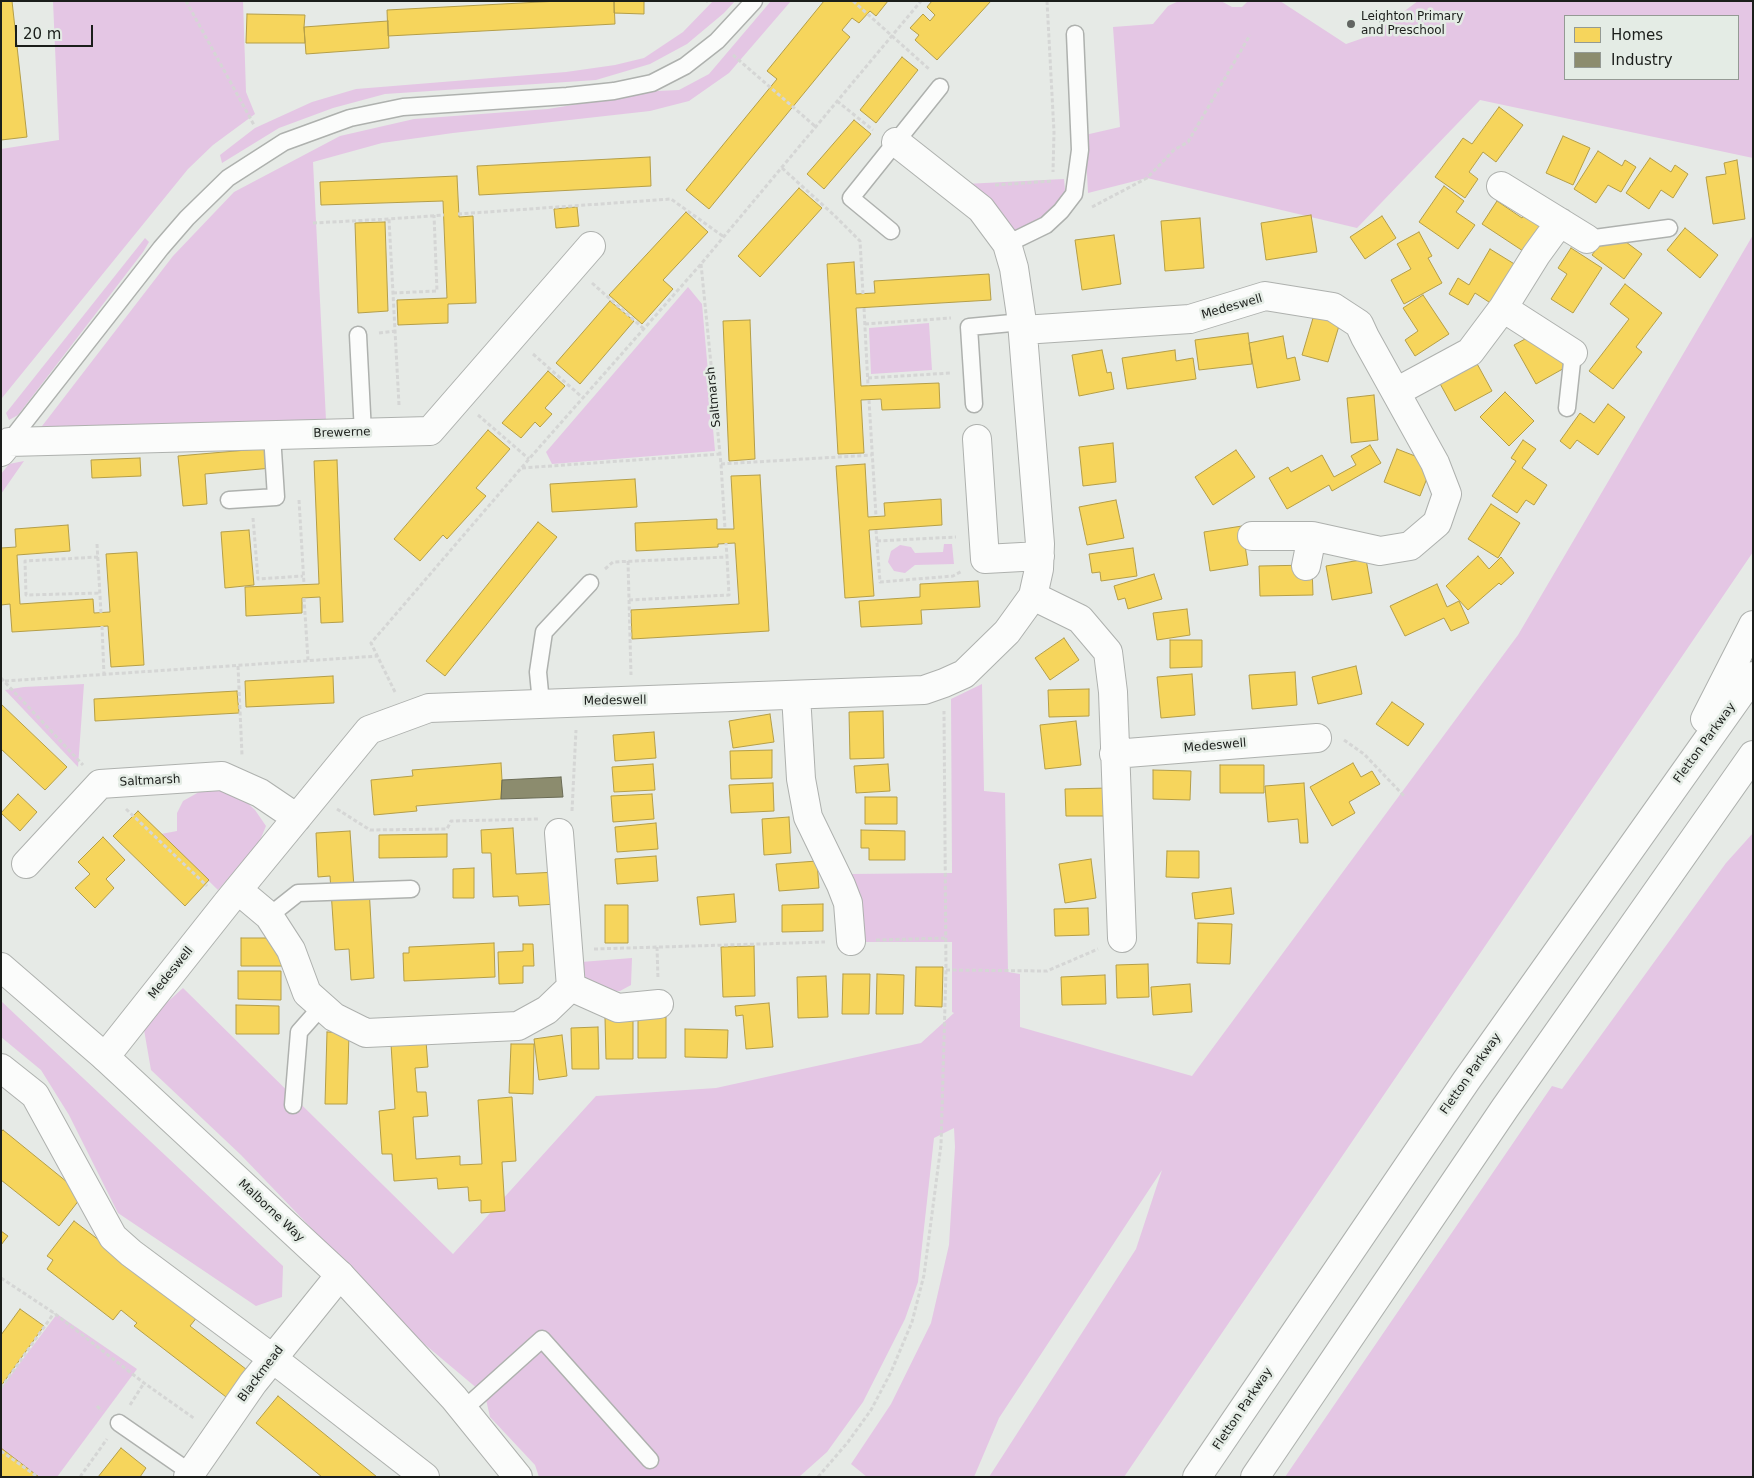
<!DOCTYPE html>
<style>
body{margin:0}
#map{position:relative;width:1754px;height:1478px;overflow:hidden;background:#e6eae6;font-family:"DejaVu Sans",sans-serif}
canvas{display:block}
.frame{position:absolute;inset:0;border:2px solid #1b1e1b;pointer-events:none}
.legend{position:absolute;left:1564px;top:15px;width:175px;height:65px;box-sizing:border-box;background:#e4ece5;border:1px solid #949a94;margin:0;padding:6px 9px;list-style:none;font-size:15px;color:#1b1e1b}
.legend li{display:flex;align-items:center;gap:10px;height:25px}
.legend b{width:25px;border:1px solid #949a94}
.scale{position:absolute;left:15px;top:25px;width:78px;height:22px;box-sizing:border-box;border:2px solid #1b1e1b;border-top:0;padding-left:6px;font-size:15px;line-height:18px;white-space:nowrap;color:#1b1e1b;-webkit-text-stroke:4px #e4ece5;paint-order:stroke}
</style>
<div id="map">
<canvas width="1754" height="1478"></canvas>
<div class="frame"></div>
<ul class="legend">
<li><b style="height:14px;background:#f6d55c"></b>Homes</li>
<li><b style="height:14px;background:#8c8c6e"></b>Industry</li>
</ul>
<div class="scale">20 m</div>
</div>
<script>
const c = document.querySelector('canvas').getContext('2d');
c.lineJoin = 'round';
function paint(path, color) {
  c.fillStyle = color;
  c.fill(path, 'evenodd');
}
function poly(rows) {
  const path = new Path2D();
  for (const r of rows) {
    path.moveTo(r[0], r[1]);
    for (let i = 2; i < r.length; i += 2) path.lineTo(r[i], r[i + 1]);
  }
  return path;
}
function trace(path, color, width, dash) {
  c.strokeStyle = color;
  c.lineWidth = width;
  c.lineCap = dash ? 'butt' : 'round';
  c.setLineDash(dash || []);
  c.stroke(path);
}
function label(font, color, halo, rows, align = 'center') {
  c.font = font + ' "DejaVu Sans",sans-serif';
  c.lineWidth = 5;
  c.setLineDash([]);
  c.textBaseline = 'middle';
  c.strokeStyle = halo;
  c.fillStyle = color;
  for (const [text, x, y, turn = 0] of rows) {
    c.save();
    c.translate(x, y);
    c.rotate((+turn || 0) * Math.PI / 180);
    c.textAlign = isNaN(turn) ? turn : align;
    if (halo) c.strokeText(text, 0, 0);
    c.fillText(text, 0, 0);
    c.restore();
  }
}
const green = poly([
 [53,1,243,1,246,92,255,114,213,145,188,169,2,398,1,149,59,140],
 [713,1,735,1,724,13,687,44,650,64,596,80,385,94,333,108,279,128,222,163,220,155,255,128,312,102,356,89,566,72,615,65,644,58,683,32],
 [771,1,791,1,729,73,689,101,650,111,453,133,382,143,313,162,326,420,39,430,173,256,234,192,340,136,414,119,548,109,657,91,679,90,709,74],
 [1179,1,1221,1,1232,7,1242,7,1248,1,1280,1,1346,44,1372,35,1418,1,1753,1,1753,158,1480,100,1357,228,1147,178,1088,193,1085,135,1120,127,1113,27,1153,24,1168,6],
 [1565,16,1738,16,1738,79,1565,79],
 [1064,179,1065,190,1054,212,1009,236,965,184],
 [1753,235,1753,552,1124,1477,989,1477,1136,1249,1162,1170,999,1418,974,1477,867,1477,851,1464,891,1404,931,1323,949,1245,955,1147,954,1128,934,1138,918,1282,905,1319,863,1402,827,1452,799,1477,539,1477,535,1465,490,1417,485,1395,416,1337,241,1155,151,1070,143,1024,183,988,453,1254,596,1096,716,1088,921,1043,954,1013,952,1012,952,942,850,942,849,874,952,873,951,699,982,684,984,791,1005,793,1008,972,1020,974,1020,1027,1192,1076,1518,635],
 [145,238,149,242,143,252,18,415,9,420,6,413],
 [688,287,702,304,715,451,552,464,546,452],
 [929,323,932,370,871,374,869,328],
 [24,461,1,494,1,474,9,464],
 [944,544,952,544,954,564,915,565,905,573,894,571,888,562,891,551,900,545,911,547,915,553,943,552],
 [84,684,78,767,5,690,24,687],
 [220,790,238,794,255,810,266,826,258,845,218,890,161,834,177,831,177,813,183,801,199,792],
 [1753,833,1753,1477,1285,1477,1552,1086,1562,1089,1726,863],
 [632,958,631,985,620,991,604,991,581,980,581,962],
 [1,1001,283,1266,282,1297,256,1306,118,1213,69,1115,41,1070,1,1037],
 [57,1314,137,1369,57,1477,39,1477,1,1449,1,1388]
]);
const homes = poly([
 [1,1,12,1,27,137,1,140,1,1],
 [560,1,614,1,615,24,388,36,387,10,560,1],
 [614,1,644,1,644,14,614,13,614,1],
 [824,1,888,1,876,16,870,11,859,23,852,18,842,30,850,37,709,209,686,190,777,79,767,71,824,1],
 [932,1,991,1,937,60,915,40,919,35,910,28,923,14,930,21,935,15,927,7,932,1],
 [247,14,305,15,304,27,305,43,246,43,247,14],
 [388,21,389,48,306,54,304,27,388,21],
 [902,57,918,70,876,123,860,110,902,57],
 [1499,107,1523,125,1496,162,1483,152,1469,172,1478,179,1465,198,1435,177,1463,138,1472,144,1499,107],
 [854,120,871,134,824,189,807,174,854,120],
 [1563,136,1590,148,1573,185,1546,173,1563,136],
 [1598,151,1622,166,1625,160,1636,167,1621,192,1608,185,1596,203,1574,189,1598,151],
 [650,157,651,186,479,195,477,166,650,157],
 [1650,158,1671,172,1675,165,1688,174,1673,198,1661,190,1649,209,1626,193,1650,158],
 [1737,160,1745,219,1713,224,1706,177,1726,174,1724,163,1737,160],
 [457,176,459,217,473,216,476,303,448,304,448,323,398,325,397,300,447,298,443,201,321,205,320,182,457,176],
 [1444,186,1464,201,1456,212,1475,225,1458,249,1419,222,1444,186],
 [799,188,822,208,760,277,738,256,799,188],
 [1497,201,1522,218,1530,206,1546,217,1523,251,1482,224,1497,201],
 [577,207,579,226,556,228,554,209,577,207],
 [686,212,708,232,663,280,673,289,642,324,609,295,686,212],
 [1311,215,1317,252,1266,260,1261,223,1311,215],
 [1382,216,1396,238,1365,259,1350,237,1382,216],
 [1200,218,1204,268,1165,271,1161,221,1200,218],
 [385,222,388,311,358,313,355,223,385,222],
 [1685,228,1718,255,1700,278,1667,250,1685,228],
 [1610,230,1642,254,1624,279,1592,255,1610,230],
 [1419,232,1432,256,1428,258,1442,283,1404,304,1391,280,1411,269,1397,244,1419,232],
 [1114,235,1121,284,1082,290,1075,240,1114,235],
 [1571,248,1602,268,1573,313,1551,299,1567,274,1558,268,1571,248],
 [1490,249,1516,265,1492,304,1475,293,1468,305,1449,294,1458,278,1469,285,1490,249],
 [854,262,856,294,875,293,874,281,989,274,991,300,856,308,861,386,939,383,940,408,882,410,881,399,861,400,864,453,838,454,827,264,854,262],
 [1625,284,1662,313,1636,347,1642,352,1613,389,1589,371,1629,319,1610,304,1625,284],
 [1423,295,1449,334,1415,356,1405,340,1418,331,1403,308,1423,295],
 [610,301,634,321,580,384,556,363,610,301],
 [1316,308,1342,316,1328,362,1302,355,1316,308],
 [750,320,755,459,729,461,723,321,750,320],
 [1540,331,1568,366,1536,384,1514,345,1540,331],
 [1248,333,1252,364,1199,370,1195,340,1248,333],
 [1283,336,1287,359,1295,357,1300,380,1257,388,1249,343,1283,336],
 [1102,350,1107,373,1111,372,1114,389,1079,396,1072,355,1102,350],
 [1175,350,1176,361,1193,358,1196,379,1127,389,1122,358,1175,350],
 [1475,360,1492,391,1455,411,1438,380,1475,360],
 [548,371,565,386,545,408,552,414,540,427,535,422,521,438,502,423,548,371],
 [1505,392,1534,421,1509,446,1480,417,1505,392],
 [1374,395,1378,440,1351,443,1347,398,1374,395],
 [1608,404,1625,417,1598,455,1577,440,1570,449,1560,441,1580,413,1594,423,1608,404],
 [488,430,510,449,476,488,486,496,447,539,443,535,420,561,394,539,488,430],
 [1523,440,1536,449,1522,468,1547,485,1534,505,1526,500,1517,513,1492,496,1516,461,1511,458,1523,440],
 [1113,443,1116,482,1083,486,1079,447,1113,443],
 [1370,445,1381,463,1332,491,1329,485,1287,509,1269,478,1288,467,1291,472,1322,455,1334,477,1356,465,1351,456,1370,445],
 [270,448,272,468,205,474,207,504,183,506,178,456,270,448],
 [1397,449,1433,463,1420,496,1384,482,1397,449],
 [1236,450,1255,477,1213,505,1195,477,1236,450],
 [140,458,141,476,92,478,91,460,140,458],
 [337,460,343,622,321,623,320,597,302,598,302,613,246,616,245,587,319,584,314,461,337,460],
 [865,464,868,517,885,516,884,503,941,499,942,525,869,530,874,596,845,598,836,466,865,464],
 [760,475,769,631,632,639,631,610,739,604,735,543,718,544,718,547,636,551,635,523,717,519,717,529,734,529,731,476,760,475],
 [635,479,637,507,552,512,550,484,635,479],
 [1116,500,1124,538,1087,545,1079,507,1116,500],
 [1491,504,1520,523,1498,558,1468,539,1491,504],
 [538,522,557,537,445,676,426,661,538,522],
 [68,525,70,551,17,555,20,604,93,599,94,613,110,612,106,554,137,552,144,665,111,667,108,626,12,632,10,604,1,605,1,548,16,547,15,529,68,525],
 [1242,526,1248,565,1210,571,1204,532,1242,526],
 [249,530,254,585,225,588,221,532,249,530],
 [1133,548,1137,576,1101,581,1100,572,1092,573,1089,554,1133,548],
 [1478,556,1489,569,1501,557,1514,573,1501,585,1499,583,1468,610,1446,586,1478,556],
 [1366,559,1372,593,1332,600,1326,566,1366,559],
 [1312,565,1313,595,1260,596,1259,566,1312,565],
 [1154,574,1162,599,1128,609,1125,598,1118,600,1114,586,1154,574],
 [978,581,980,607,921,610,922,624,861,627,859,601,920,597,920,584,978,581],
 [1437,584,1447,607,1459,601,1469,623,1451,631,1444,618,1405,636,1390,606,1437,584],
 [1187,609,1190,635,1157,640,1153,613,1187,609],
 [1064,638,1079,660,1050,680,1035,658,1064,638],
 [1170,640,1202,640,1202,667,1170,668,1170,640],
 [1356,666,1362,694,1318,704,1312,677,1356,666],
 [1295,672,1297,705,1252,709,1249,675,1295,672],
 [1192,674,1195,715,1161,718,1157,677,1192,674],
 [333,676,334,703,246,707,245,681,333,676],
 [1089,689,1089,716,1049,717,1048,690,1089,689],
 [237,691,239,713,95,721,94,699,237,691],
 [1392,702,1424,724,1408,746,1376,724,1392,702],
 [1,704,67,767,45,790,1,749,1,704],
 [883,711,884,758,850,759,849,712,883,711],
 [770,714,774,742,733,748,729,721,770,714],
 [1076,721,1081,765,1045,769,1040,725,1076,721],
 [654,732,656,758,615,761,613,735,654,732],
 [772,750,772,778,731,779,730,751,772,750],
 [501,763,502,780,501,799,416,806,417,811,374,815,371,780,413,776,412,770,501,763],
 [1353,763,1361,777,1372,771,1380,784,1349,802,1355,813,1332,826,1310,787,1353,763],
 [653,764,655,790,614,792,612,767,653,764],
 [888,764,890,791,856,793,854,766,888,764],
 [1220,765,1264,765,1264,793,1220,793,1220,765],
 [1153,770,1191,771,1190,800,1153,799,1153,770],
 [773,783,774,811,731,813,729,785,773,783],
 [1304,783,1308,843,1300,843,1298,819,1268,822,1265,786,1304,783],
 [1109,788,1110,816,1066,816,1065,789,1109,788],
 [18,794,37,812,20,831,1,813,18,794],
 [652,794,654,819,613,822,611,796,652,794],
 [865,797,897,797,897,824,865,824,865,797],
 [138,811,209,880,185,906,113,836,138,811],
 [789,817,791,853,764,855,762,819,789,817],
 [656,823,658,849,617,852,615,827,656,823],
 [513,828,516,874,558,872,559,904,519,906,518,896,493,897,491,853,482,853,481,830,513,828],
 [861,830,905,831,905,860,869,860,869,848,861,848,861,830],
 [350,831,354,887,369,887,374,978,351,980,349,949,335,950,330,876,318,877,316,833,350,831],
 [447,834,447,857,379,858,379,835,447,834],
 [103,837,125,860,106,879,114,888,95,908,75,888,90,874,78,862,103,837],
 [1167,851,1199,851,1199,878,1166,877,1167,851],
 [656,856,658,881,617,884,615,859,656,856],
 [1091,859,1096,898,1065,903,1059,864,1091,859],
 [817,861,819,888,779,891,776,864,817,861],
 [474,868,474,898,453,898,453,869,474,868],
 [1231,888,1234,914,1195,919,1192,893,1231,888],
 [734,894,736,922,700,925,697,897,734,894],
 [823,904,823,931,782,932,782,905,823,904],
 [605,905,628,905,628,943,605,943,605,905],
 [1088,908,1089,935,1055,936,1054,909,1088,908],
 [1198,923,1232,924,1230,964,1197,963,1198,923],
 [241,938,284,938,284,966,241,966,241,938],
 [494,943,495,977,404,981,403,953,409,953,409,947,494,943],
 [523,944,533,944,534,966,523,966,523,983,499,984,498,952,523,951,523,944],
 [754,946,755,996,723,997,721,947,754,946],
 [1148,964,1149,997,1117,998,1116,965,1148,964],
 [916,967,943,967,942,1007,915,1006,916,967],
 [238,971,281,971,281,1000,238,999,238,971],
 [843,974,870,974,869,1014,842,1014,843,974],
 [877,974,904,975,903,1014,876,1014,877,974],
 [1105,975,1106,1004,1062,1005,1061,977,1105,975],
 [826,976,828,1017,798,1018,797,977,826,976],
 [1190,984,1192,1012,1153,1015,1151,987,1190,984],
 [769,1003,773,1047,746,1049,743,1015,736,1016,735,1006,769,1003],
 [236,1005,279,1006,279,1034,236,1034,236,1005],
 [638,1017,666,1017,666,1058,638,1058,638,1017],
 [605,1018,633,1018,633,1059,606,1059,605,1018],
 [598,1027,599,1069,572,1069,571,1028,598,1027],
 [685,1029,728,1030,727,1058,685,1057,685,1029],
 [327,1032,349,1033,347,1104,325,1104,327,1032],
 [562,1035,567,1076,539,1080,534,1039,562,1035],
 [426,1041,428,1067,415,1068,417,1092,426,1092,428,1116,413,1117,416,1159,460,1156,460,1165,482,1164,478,1100,512,1097,516,1161,502,1162,505,1211,481,1213,481,1200,469,1201,468,1187,438,1189,437,1178,394,1181,392,1154,382,1154,379,1111,395,1109,391,1044,426,1041],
 [511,1044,534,1044,533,1094,509,1093,511,1044],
 [3,1130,83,1195,59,1226,1,1180,1,1132,3,1130],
 [74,1221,198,1316,190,1326,251,1373,230,1400,134,1326,137,1323,121,1310,113,1320,47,1269,53,1260,47,1256,74,1221],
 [1,1231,8,1236,1,1245,1,1231],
 [20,1309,44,1326,1,1386,1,1335,20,1309],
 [278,1396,377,1477,322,1477,256,1423,278,1396],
 [1,1448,39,1477,1,1477,1,1448],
 [121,1448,146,1468,140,1477,98,1477,121,1448]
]);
const industry = poly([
 [561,777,563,797,501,799,502,780,561,777]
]);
const path = poly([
 [186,1,254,125],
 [707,1,708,2],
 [853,1,929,69],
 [1047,1,1054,132,1053,172],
 [733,55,816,127],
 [837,101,873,130],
 [782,168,835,216,860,241,863,294],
 [995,185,1053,181],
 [1092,207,1147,178,1174,150,1188,142,1250,35],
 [458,214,671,199,724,237],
 [313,223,389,219],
 [701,264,721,464,725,529],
 [592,283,644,329],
 [393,293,437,291,434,215],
 [864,308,868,386],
 [865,324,951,318],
 [379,333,395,331],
 [533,354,583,398],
 [868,378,951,373],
 [869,400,876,516],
 [399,405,389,219,444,215],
 [478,415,529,459],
 [721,464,872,455],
 [522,468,720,454],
 [299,500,304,584],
 [253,518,258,579,303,576],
 [876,530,880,582,953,576,962,571],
 [877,541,956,537],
 [97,544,101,613],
 [98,557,25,561,26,595,100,593],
 [628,561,631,675],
 [605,569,613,562,727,557,726,543],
 [304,598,308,660],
 [629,600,729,595,727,557],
 [102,626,104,675],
 [238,666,242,755],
 [1,678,83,765],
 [5,681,378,656],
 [395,692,371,643,529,459,701,264,921,1],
 [1344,740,1364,754,1405,797],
 [126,809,207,886],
 [337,809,370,830,447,829,451,821,538,819],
 [572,811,576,730],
 [876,940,946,938],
 [657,947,658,979],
 [594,949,825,942],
 [946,970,1047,971,1098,949],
 [1,1278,54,1313,144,1383,195,1419],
 [1,1388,54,1313],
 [130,1405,144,1383],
 [97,1406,102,1411],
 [1,1451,38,1477],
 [80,1477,107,1439],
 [818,1477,848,1442,871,1410,891,1372,912,1322,924,1275,941,1145,946,970,944,711]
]);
const service = poly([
 [891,231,851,198,940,87],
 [1587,239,1669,228],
 [1007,244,1046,225,1061,211,1074,194,1080,150,1075,34],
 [358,335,363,433],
 [974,404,969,327,1022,322],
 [1567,408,1573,353],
 [9,442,161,248,187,218,228,178,284,142,350,118,403,107,567,96,614,91,652,83,685,66,717,41,754,1],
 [229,500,276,497,272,435],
 [541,703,538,672,544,632,590,583],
 [269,916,298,893,411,889],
 [293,1105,299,1032,322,1006],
 [464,1409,542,1339,650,1460],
 [119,1423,197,1477]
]);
const minor = poly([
 [1501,186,1587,239],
 [1503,308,1573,353],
 [1023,330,1190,319,1265,296,1333,307,1359,324,1365,337,1435,463,1447,494,1437,523,1410,546,1380,551,1312,536,1252,536],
 [1396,392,1470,352,1503,308,1536,255,1560,222],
 [977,439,985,559,1040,556],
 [1,452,9,442,430,431,591,246],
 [1306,566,1312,536],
 [1033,596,1080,619,1108,652,1113,692,1122,938],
 [796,695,801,779,808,817,841,885,848,903,851,941],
 [1114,754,1317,738],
 [26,864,100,784,222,776,260,793,297,818],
 [238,890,269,916,291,950,307,993,334,1017,366,1033,518,1026,547,1010,571,987,559,833],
 [571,987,618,1008,659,1004],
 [105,1057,227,903,369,730,429,708,924,690,944,683,964,674,1007,632,1033,596,1039,569,1040,544,1022,322,1014,268,1007,244,981,209,896,142],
 [1,1068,35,1095,113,1237,131,1253,272,1358,425,1477],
 [188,1477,253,1383,340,1275]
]);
const tertiary = poly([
 [1,967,105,1057,340,1275,454,1398,518,1477]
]);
const trunk = poly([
 [1705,719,1753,625],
 [1197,1477,1466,1081,1753,676],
 [1255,1477,1505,1108,1753,755]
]);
const markers = [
 [1351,24,5,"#626562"]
];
const poiNames = [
 ["Leighton Primary",1361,17],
 ["and Preschool",1361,31]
];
const streetNames = [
 ["Medeswell",1232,307,-16],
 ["Saltmarsh",714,397,-96],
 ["Brewerne",342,433,-2],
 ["Medeswell",615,701,-1],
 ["Fletton Parkway",1705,743,-54],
 ["Medeswell",1215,746,-5],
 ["Saltmarsh",150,781,-3],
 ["Medeswell",171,973,-51],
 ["Fletton Parkway",1471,1074,-55],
 ["Malborne Way",271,1211,43],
 ["Blackmead",261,1374,-53],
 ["Fletton Parkway",1243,1409,-56]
];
paint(green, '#e4c6e4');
paint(homes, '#f6d55c');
trace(homes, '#b49e48', 1);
paint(industry, '#8c8c6e');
trace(industry, '#6a6b55', 1);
trace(service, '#aeb1ae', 19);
trace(minor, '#aeb1ae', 30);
trace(tertiary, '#aeb1ae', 30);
trace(trunk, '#aeb1ae', 30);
trace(path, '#d5d6d5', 3, [4, 2.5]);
trace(service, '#fbfcfb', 16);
trace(minor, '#fbfcfb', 28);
trace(tertiary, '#fbfcfb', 28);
trace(trunk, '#fbfcfb', 28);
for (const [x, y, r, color] of markers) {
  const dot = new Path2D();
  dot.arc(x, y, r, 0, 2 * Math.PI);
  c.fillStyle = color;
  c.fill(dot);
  trace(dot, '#e4ece5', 2);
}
label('12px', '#1b1e1b', '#e4ece5', poiNames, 'left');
label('12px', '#1b1e1b', '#e4ece5', streetNames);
</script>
